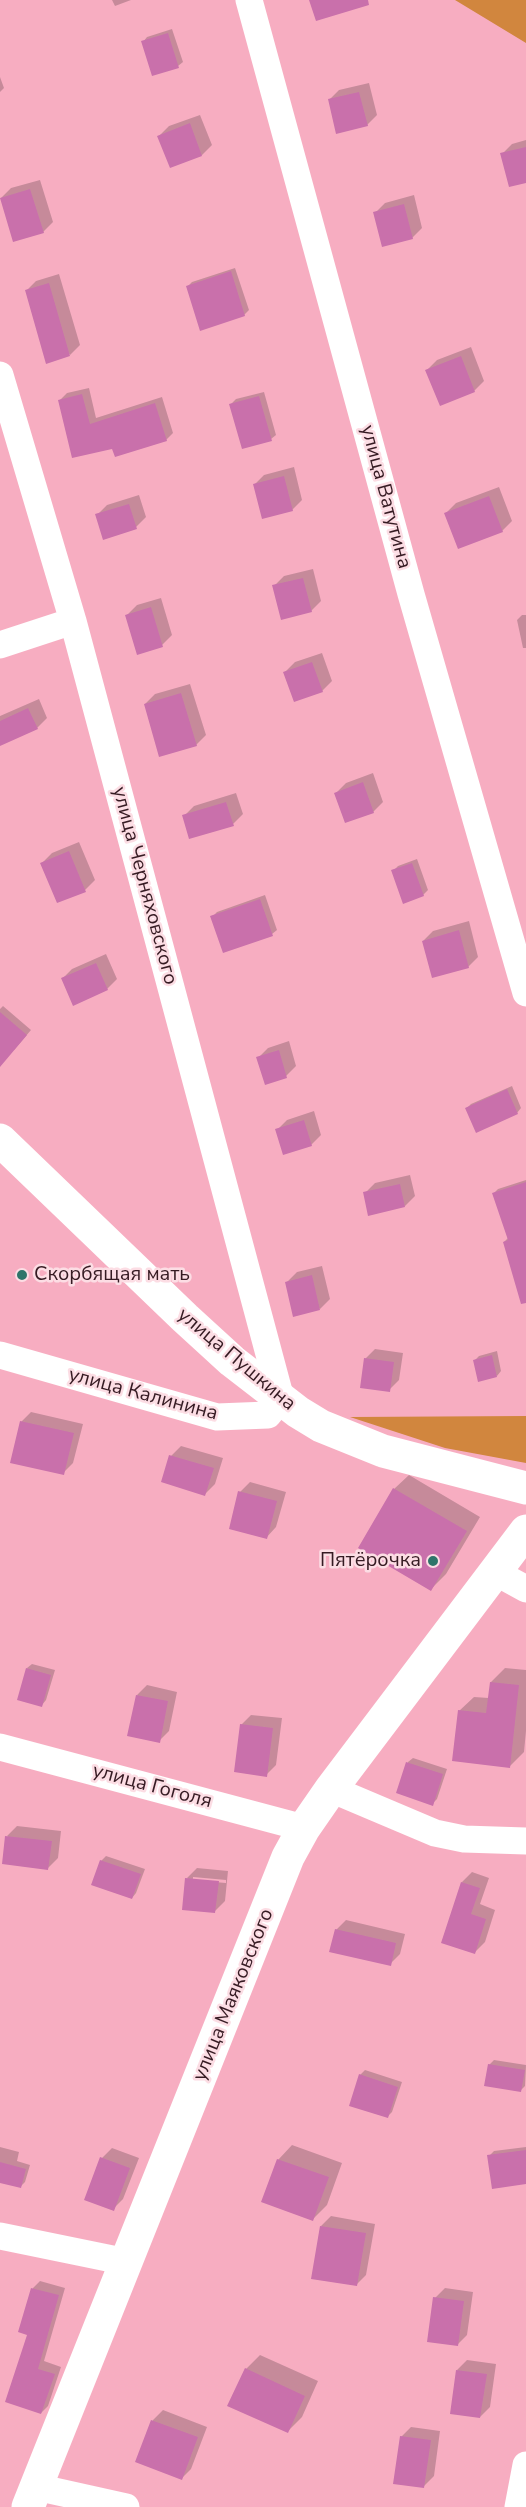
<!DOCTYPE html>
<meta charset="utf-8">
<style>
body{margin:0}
canvas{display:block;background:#f7adc1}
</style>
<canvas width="526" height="2507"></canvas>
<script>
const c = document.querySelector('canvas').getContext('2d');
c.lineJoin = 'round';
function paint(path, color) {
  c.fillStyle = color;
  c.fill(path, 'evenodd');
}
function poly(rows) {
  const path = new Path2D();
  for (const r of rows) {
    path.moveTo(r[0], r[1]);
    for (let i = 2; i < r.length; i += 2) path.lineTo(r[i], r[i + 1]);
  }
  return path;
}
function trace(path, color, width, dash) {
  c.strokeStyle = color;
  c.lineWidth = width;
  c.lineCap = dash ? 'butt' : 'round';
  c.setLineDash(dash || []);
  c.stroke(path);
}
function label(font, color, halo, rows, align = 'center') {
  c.font = font + ' "Nunito Sans",sans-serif';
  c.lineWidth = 5;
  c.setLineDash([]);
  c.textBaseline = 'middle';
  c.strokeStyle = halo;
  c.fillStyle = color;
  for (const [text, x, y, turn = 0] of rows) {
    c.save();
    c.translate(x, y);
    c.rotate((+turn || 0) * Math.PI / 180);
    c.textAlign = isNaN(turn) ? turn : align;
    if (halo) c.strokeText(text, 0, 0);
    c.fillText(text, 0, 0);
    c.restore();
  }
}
const green = poly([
 [455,0,526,0,526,43],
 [526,1416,526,1463,445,1448,350,1417]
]);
const shadow = poly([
 [112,0,131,0,115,6],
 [172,29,183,62,178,66,143,42,147,37],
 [0,77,4,88,0,92],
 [369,83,377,115,367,125,329,100,339,90],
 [200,115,212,145,202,155,171,166,159,136,169,126],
 [526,140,526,181,502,154,512,144],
 [40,180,53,222,43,232,1,198,11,188],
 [414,195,422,228,412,238,375,213,385,203],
 [235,268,249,310,244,315,187,287,192,282],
 [59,274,80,345,70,355,26,291,36,281],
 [471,347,484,381,474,391,427,370,437,360],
 [89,388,96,418,162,397,173,433,166,440,113,447,60,400,67,393],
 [264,392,276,435,271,439,231,404,236,399],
 [294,467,302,500,292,510,254,485,264,475],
 [499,487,512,521,502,531,446,513,456,503],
 [139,495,146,517,136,527,104,538,97,515,107,505],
 [313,569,321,601,311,611,274,586,284,576],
 [161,598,172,635,162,645,127,615,137,605],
 [522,615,526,615,526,648,523,648,517,620],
 [322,653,332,681,322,691,285,672,295,662],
 [190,684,206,735,196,745,145,704,155,694],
 [39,699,47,718,37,728,0,744,0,716],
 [373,773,383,802,373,812,336,793,346,783],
 [236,793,243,814,233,824,184,816,194,806],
 [79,842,95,880,85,890,42,863,52,853],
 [417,859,428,890,423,895,393,871,398,866],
 [265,895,277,930,272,934,212,917,217,912],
 [469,921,478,957,468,967,423,941,433,931],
 [106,954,117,979,107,989,62,979,72,969],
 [3,1006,31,1030,14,1050,0,1047,0,1009],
 [289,1041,296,1066,286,1076,258,1058,268,1048],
 [512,1086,521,1108,517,1113,467,1108,471,1104],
 [314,1111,321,1135,311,1145,277,1130,287,1120],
 [410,1175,415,1196,405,1206,365,1193,375,1183],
 [526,1180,526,1268,504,1242,508,1238,494,1193,498,1189],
 [322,1266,330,1299,320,1309,287,1282,297,1272],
 [375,1349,403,1353,399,1380,389,1390,365,1359],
 [497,1351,501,1371,497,1376,474,1361,479,1356],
 [31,1412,83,1424,73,1463,63,1473,21,1422],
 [181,1446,223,1458,215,1484,205,1494,171,1456],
 [409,1475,480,1517,446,1574,431,1589,394,1489],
 [250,1482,286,1492,276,1527,266,1538,240,1492],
 [32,1664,55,1670,46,1700,42,1705,27,1668],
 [505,1668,526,1670,526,1731,524,1752,509,1767,459,1711,474,1697,489,1698,491,1682],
 [147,1685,177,1692,169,1731,159,1741,137,1695],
 [251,1715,282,1718,276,1765,266,1775,241,1725],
 [413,1758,447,1769,437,1799,432,1804,398,1792,408,1762],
 [17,1826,61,1831,58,1858,48,1868,7,1836],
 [106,1856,145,1869,136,1893,132,1898,101,1861],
 [197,1868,228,1871,225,1901,215,1911,187,1878],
 [193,1877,226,1880,226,1883,193,1880],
 [472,1872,489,1878,480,1904,495,1910,485,1942,475,1952,462,1882],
 [346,1920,405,1934,400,1954,390,1964,336,1930],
 [494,2060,526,2065,525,2086,520,2091,489,2065],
 [365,2070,402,2082,392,2112,387,2117,360,2075],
 [292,2145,342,2163,327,2205,313,2219,278,2160],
 [0,2147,19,2152,17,2161,30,2165,25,2182,20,2187,0,2181],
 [526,2147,526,2183,489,2156,494,2151],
 [112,2148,139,2158,123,2199,113,2209,102,2158],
 [331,2216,375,2224,366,2275,356,2285,321,2226],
 [40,2281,65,2288,44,2361,61,2367,48,2406,41,2413,29,2334,20,2331,33,2288],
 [445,2288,473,2292,467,2335,457,2345,435,2298],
 [260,2355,318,2381,302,2417,288,2431,246,2369],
 [467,2360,496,2364,490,2407,480,2417,457,2370],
 [163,2410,207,2427,191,2469,181,2479,137,2461,153,2420],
 [411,2427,440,2431,434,2476,424,2486,401,2437]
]);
const building = poly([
 [309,0,368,0,369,5,316,21],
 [168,33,179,68,152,76,141,41],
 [359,92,368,126,336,134,328,99],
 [190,123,202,156,170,168,157,136],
 [526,147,526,183,509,187,500,153],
 [30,189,44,233,13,242,0,198],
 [404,204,413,239,382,247,373,212],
 [231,271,245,316,200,331,186,286],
 [49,283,70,356,46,364,25,290],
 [461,356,475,392,440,406,425,370],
 [82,394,90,424,155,403,167,441,115,457,112,449,72,458,58,400],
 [259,396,272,441,242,449,229,404],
 [284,476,293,511,262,519,253,484],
 [489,496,503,532,458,549,444,513],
 [129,504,137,529,103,540,95,514],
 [303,578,312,612,281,620,272,585],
 [151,607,163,647,137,655,125,615],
 [312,662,323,692,294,702,283,672],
 [181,693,197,746,159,757,144,704],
 [28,708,38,729,0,746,0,721],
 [363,782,374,813,345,823,334,793],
 [226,802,234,826,189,839,182,815],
 [69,851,86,892,57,903,40,863],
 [412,863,424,896,403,904,391,870],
 [260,899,273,936,223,953,210,916],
 [459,930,469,968,432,978,422,941],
 [96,963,108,990,73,1006,61,978],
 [0,1012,27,1035,0,1067],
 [279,1050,287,1078,265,1085,256,1057],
 [507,1089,518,1114,476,1133,465,1108],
 [304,1120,312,1146,283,1155,275,1129],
 [526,1182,526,1303,521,1304,503,1242,508,1240,492,1193],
 [400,1184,405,1207,368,1216,363,1192],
 [312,1275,320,1310,293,1317,285,1282],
 [492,1355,497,1377,478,1382,473,1360],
 [364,1358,394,1362,390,1392,360,1388],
 [20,1421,74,1433,64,1475,10,1463],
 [169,1455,214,1468,205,1496,161,1482],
 [393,1488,467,1531,431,1591,358,1548],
 [238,1491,277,1501,267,1539,229,1529],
 [26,1668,51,1675,42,1707,17,1700],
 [490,1682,519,1685,510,1768,452,1761,458,1710,486,1713],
 [136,1695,168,1701,160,1743,127,1736],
 [240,1724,273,1728,267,1777,234,1772],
 [406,1762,443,1774,433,1806,396,1793],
 [5,1836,52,1841,48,1870,2,1864],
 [100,1860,141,1874,132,1899,91,1885],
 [185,1878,219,1881,215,1913,182,1910],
 [461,1882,480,1888,471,1914,486,1919,475,1954,441,1943],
 [335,1929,396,1943,391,1966,329,1952],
 [488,2064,525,2070,521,2092,484,2086],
 [359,2074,398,2087,388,2118,349,2106],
 [526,2150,526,2184,492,2189,487,2155],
 [100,2157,130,2168,114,2211,84,2200],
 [277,2159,329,2177,313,2221,261,2202],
 [0,2162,26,2169,21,2188,0,2183],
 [320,2226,366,2233,357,2286,311,2279],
 [31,2288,59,2295,38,2369,55,2374,41,2414,5,2402,27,2335,18,2332],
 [433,2297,464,2301,458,2346,427,2342],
 [245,2368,305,2396,288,2433,227,2406],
 [456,2370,487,2374,480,2418,450,2414],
 [151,2420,198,2437,182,2480,135,2462],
 [400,2436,431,2440,424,2488,393,2484]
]);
const street = poly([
 [249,0,411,594,526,993],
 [0,375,73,621,281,1399,268,1415,217,1417,0,1355],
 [0,645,73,621],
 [495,1572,526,1589],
 [0,1747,304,1828],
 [331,1789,435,1833,464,1839,526,1841],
 [0,2236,127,2262],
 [36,2487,126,2507],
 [518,2507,526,2465]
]);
const secondary = poly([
 [0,1140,185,1318,232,1361,298,1412,321,1426,383,1451,526,1488],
 [28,2507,288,1857,304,1828,331,1789,526,1531]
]);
const markers = [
 [22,1275,6,"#2f746a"],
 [433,1561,6,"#2f746a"]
];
const streetNames = [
 ["улица Ватутина",385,497,75],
 ["улица Черняховского",144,886,75],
 ["улица Пушкина",236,1360,40],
 ["улица Калинина",143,1395,15],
 ["улица Гоголя",152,1787,15],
 ["улица Маяковского",234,1995,-68]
];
const poiNames = [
 ["Скорбящая мать",34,1275],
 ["Пятёрочка",421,1561,"right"]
];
paint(green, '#d1863e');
paint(shadow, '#0003');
paint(building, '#c970ab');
trace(street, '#fff', 27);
trace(secondary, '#fff', 33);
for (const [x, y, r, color] of markers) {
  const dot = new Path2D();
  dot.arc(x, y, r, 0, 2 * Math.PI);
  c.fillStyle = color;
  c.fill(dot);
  trace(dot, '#fcdde4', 2);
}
label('20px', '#361b23', '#fcdde4', streetNames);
label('20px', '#361b23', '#fcdde4', poiNames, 'left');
</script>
